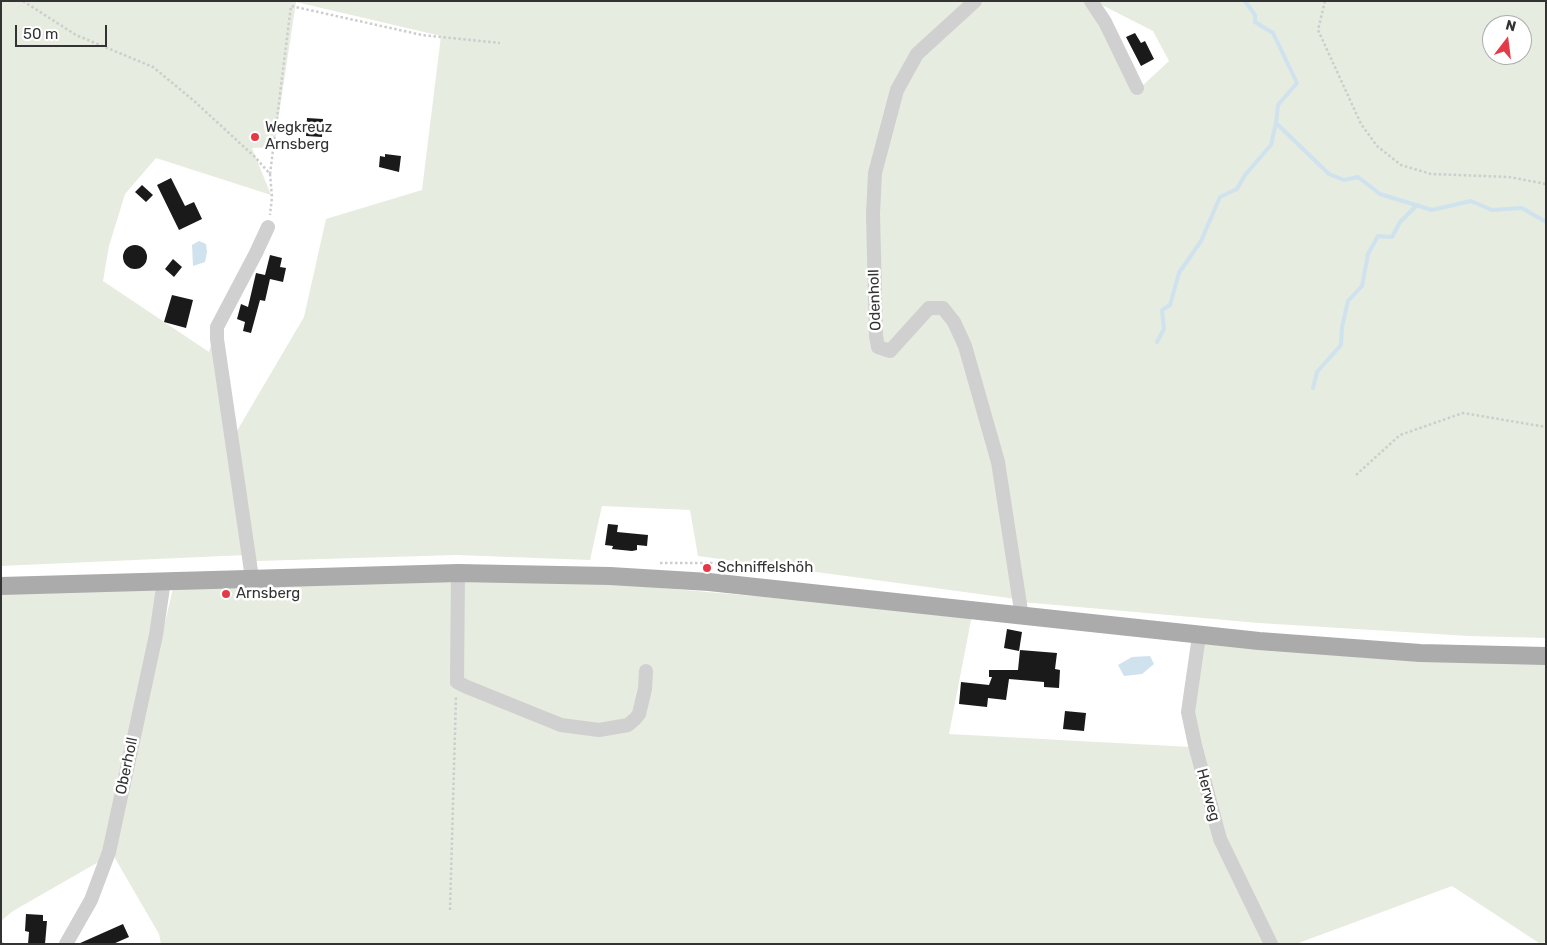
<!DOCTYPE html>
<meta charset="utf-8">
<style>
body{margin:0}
#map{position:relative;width:1547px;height:945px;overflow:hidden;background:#fff;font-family:Rubik,sans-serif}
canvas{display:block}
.frame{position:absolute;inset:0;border:2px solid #333;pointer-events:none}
.north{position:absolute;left:1482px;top:15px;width:50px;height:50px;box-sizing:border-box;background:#fff;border:1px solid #adadad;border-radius:50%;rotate:15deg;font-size:14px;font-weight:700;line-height:20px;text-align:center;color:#333}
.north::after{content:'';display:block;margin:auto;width:18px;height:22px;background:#e63946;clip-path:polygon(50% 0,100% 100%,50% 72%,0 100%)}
.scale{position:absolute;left:15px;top:25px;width:92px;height:22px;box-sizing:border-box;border:2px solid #333;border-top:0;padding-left:6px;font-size:15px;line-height:18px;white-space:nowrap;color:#333;-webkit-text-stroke:4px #fff;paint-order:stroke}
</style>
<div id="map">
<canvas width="1547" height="945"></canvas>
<div class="frame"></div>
<div class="north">N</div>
<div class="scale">50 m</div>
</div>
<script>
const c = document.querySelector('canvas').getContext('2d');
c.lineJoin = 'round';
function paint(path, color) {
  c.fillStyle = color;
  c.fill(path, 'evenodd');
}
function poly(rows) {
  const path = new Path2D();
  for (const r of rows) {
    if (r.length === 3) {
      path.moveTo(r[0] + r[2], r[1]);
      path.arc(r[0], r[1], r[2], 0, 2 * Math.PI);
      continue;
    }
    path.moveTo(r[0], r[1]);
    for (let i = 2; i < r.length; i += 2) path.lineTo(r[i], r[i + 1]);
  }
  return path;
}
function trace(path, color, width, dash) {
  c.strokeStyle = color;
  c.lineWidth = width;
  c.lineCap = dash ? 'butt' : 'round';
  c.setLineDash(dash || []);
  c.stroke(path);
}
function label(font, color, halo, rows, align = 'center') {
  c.font = font + ' Rubik,sans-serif';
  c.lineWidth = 5;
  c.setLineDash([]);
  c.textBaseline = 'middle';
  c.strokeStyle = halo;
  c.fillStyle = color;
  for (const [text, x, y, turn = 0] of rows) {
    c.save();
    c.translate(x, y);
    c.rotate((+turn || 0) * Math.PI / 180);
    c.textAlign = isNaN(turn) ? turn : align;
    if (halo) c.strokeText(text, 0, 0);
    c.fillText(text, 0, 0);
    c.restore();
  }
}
const green = poly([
 [1,1,1087,1,1140,88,1169,61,1153,31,1094,1,1546,1,1546,638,1469,636,1259,623,1022,602,996,463,1016,599,698,556,690,510,602,506,590,560,457,555,256,561,234,436,304,317,326,219,422,190,441,36,296,2,274,147,252,148,271,195,156,158,125,194,109,246,103,281,209,352,213,339,246,555,1,566],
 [1492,25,1522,25,1522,55,1492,55],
 [464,576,604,583,972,615,949,734,1191,747,1264,944,161,944,159,934,112,853,173,588],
 [155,589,158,597,102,860,13,911,1,921,1,591],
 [1199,643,1546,662,1546,942,1539,943,1452,886,1296,944,1275,944,1217,819,1198,746,1195,711]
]);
const water = poly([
 [199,241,206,244,207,252,205,262,193,266,192,245],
 [1150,656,1154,664,1142,674,1124,676,1118,665,1132,657]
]);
const stream = poly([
 [1245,1,1255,15,1255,22,1273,33,1297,83,1278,105,1276,123,1329,174,1344,180,1358,177,1380,194,1432,210,1471,201,1492,210,1522,208,1546,222],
 [1157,342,1164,329,1162,310,1170,305,1179,273,1201,241,1220,197,1237,189,1245,175,1271,145,1276,123],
 [1313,388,1317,372,1341,345,1342,327,1348,301,1362,286,1368,254,1378,236,1392,237,1400,222,1417,205]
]);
const building = poly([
 [1135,33,1141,43,1145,41,1154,59,1141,66,1126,37],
 [307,118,323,119,322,137,306,136],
 [385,154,401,156,399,172,379,167,380,156,385,157],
 [171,178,185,206,194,202,202,219,179,230,157,185],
 [142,185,153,195,146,202,135,192],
 [135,257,12],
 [270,255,282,258,280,267,286,268,283,282,270,279,265,301,260,300,251,333,243,331,245,322,237,319,241,304,248,307,256,273,265,275],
 [173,259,182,267,174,277,165,269],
 [172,295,193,300,186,328,164,322],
 [608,524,618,525,617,532,648,535,647,546,637,545,637,550,632,551,612,549,613,546,605,545],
 [1007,629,1022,632,1019,651,1004,648],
 [1020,650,1057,653,1055,669,1060,670,1059,688,1044,687,1044,682,1009,679,1006,700,988,698,987,707,959,704,961,682,989,685,992,677,989,677,989,670,1018,670],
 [1065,711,1086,713,1084,731,1063,729],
 [26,914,43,915,43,921,47,921,45,944,28,944,29,932,25,931],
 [123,924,129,937,113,944,78,944]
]);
const path = poly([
 [23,1,76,35,153,67,193,100,255,157,270,174,272,197,270,215],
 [1325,1,1318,30,1361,124,1377,146,1401,165,1431,174,1509,177,1546,184],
 [270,174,291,6,422,35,500,43],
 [1356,475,1400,435,1463,413,1546,427],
 [660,563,712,563,776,573],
 [450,910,456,696],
 [1,943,4,944]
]);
const minor = poly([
 [975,1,917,54,897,90,875,173,873,214,876,336,878,347,890,351,929,308,943,308,954,322,965,346,998,462,1022,617],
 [1091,1,1105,22,1137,88],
 [458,573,457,682,467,687,561,725,599,730,628,725,635,719,639,714,645,689,646,671],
 [252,578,217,339,217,327,256,253,268,227],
 [1199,636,1188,712,1195,745,1220,839,1271,944],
 [66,944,91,900,109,852,156,635,164,581]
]);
const major = poly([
 [1,586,458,573,610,576,709,582,1259,641,1420,653,1546,656]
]);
const markers = [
 [255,137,5,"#e63946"],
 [707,568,5,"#e63946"],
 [226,594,5,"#e63946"]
];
const poiNames = [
 ["Wegkreuz",265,128],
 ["Arnsberg",265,145],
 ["Schniffelshöh",717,568],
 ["Arnsberg",236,594]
];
const streetNames = [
 ["Odenholl",875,300,-92],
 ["Oberholl",127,766,-78],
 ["Herweg",1208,795,75]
];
paint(green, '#e6ecdf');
paint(water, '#cfe2ee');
trace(stream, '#cfe2ee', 4);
paint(building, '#1a1a1a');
trace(path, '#cdcdcd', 2.5, [2.5, 2.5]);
trace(minor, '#d0d0d0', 14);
trace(major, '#ababab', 18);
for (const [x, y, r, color] of markers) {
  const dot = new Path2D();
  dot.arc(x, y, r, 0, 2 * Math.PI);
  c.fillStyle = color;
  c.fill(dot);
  trace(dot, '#fff', 2);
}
label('15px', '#333', '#fff', poiNames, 'left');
label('15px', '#333', '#fff', streetNames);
</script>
